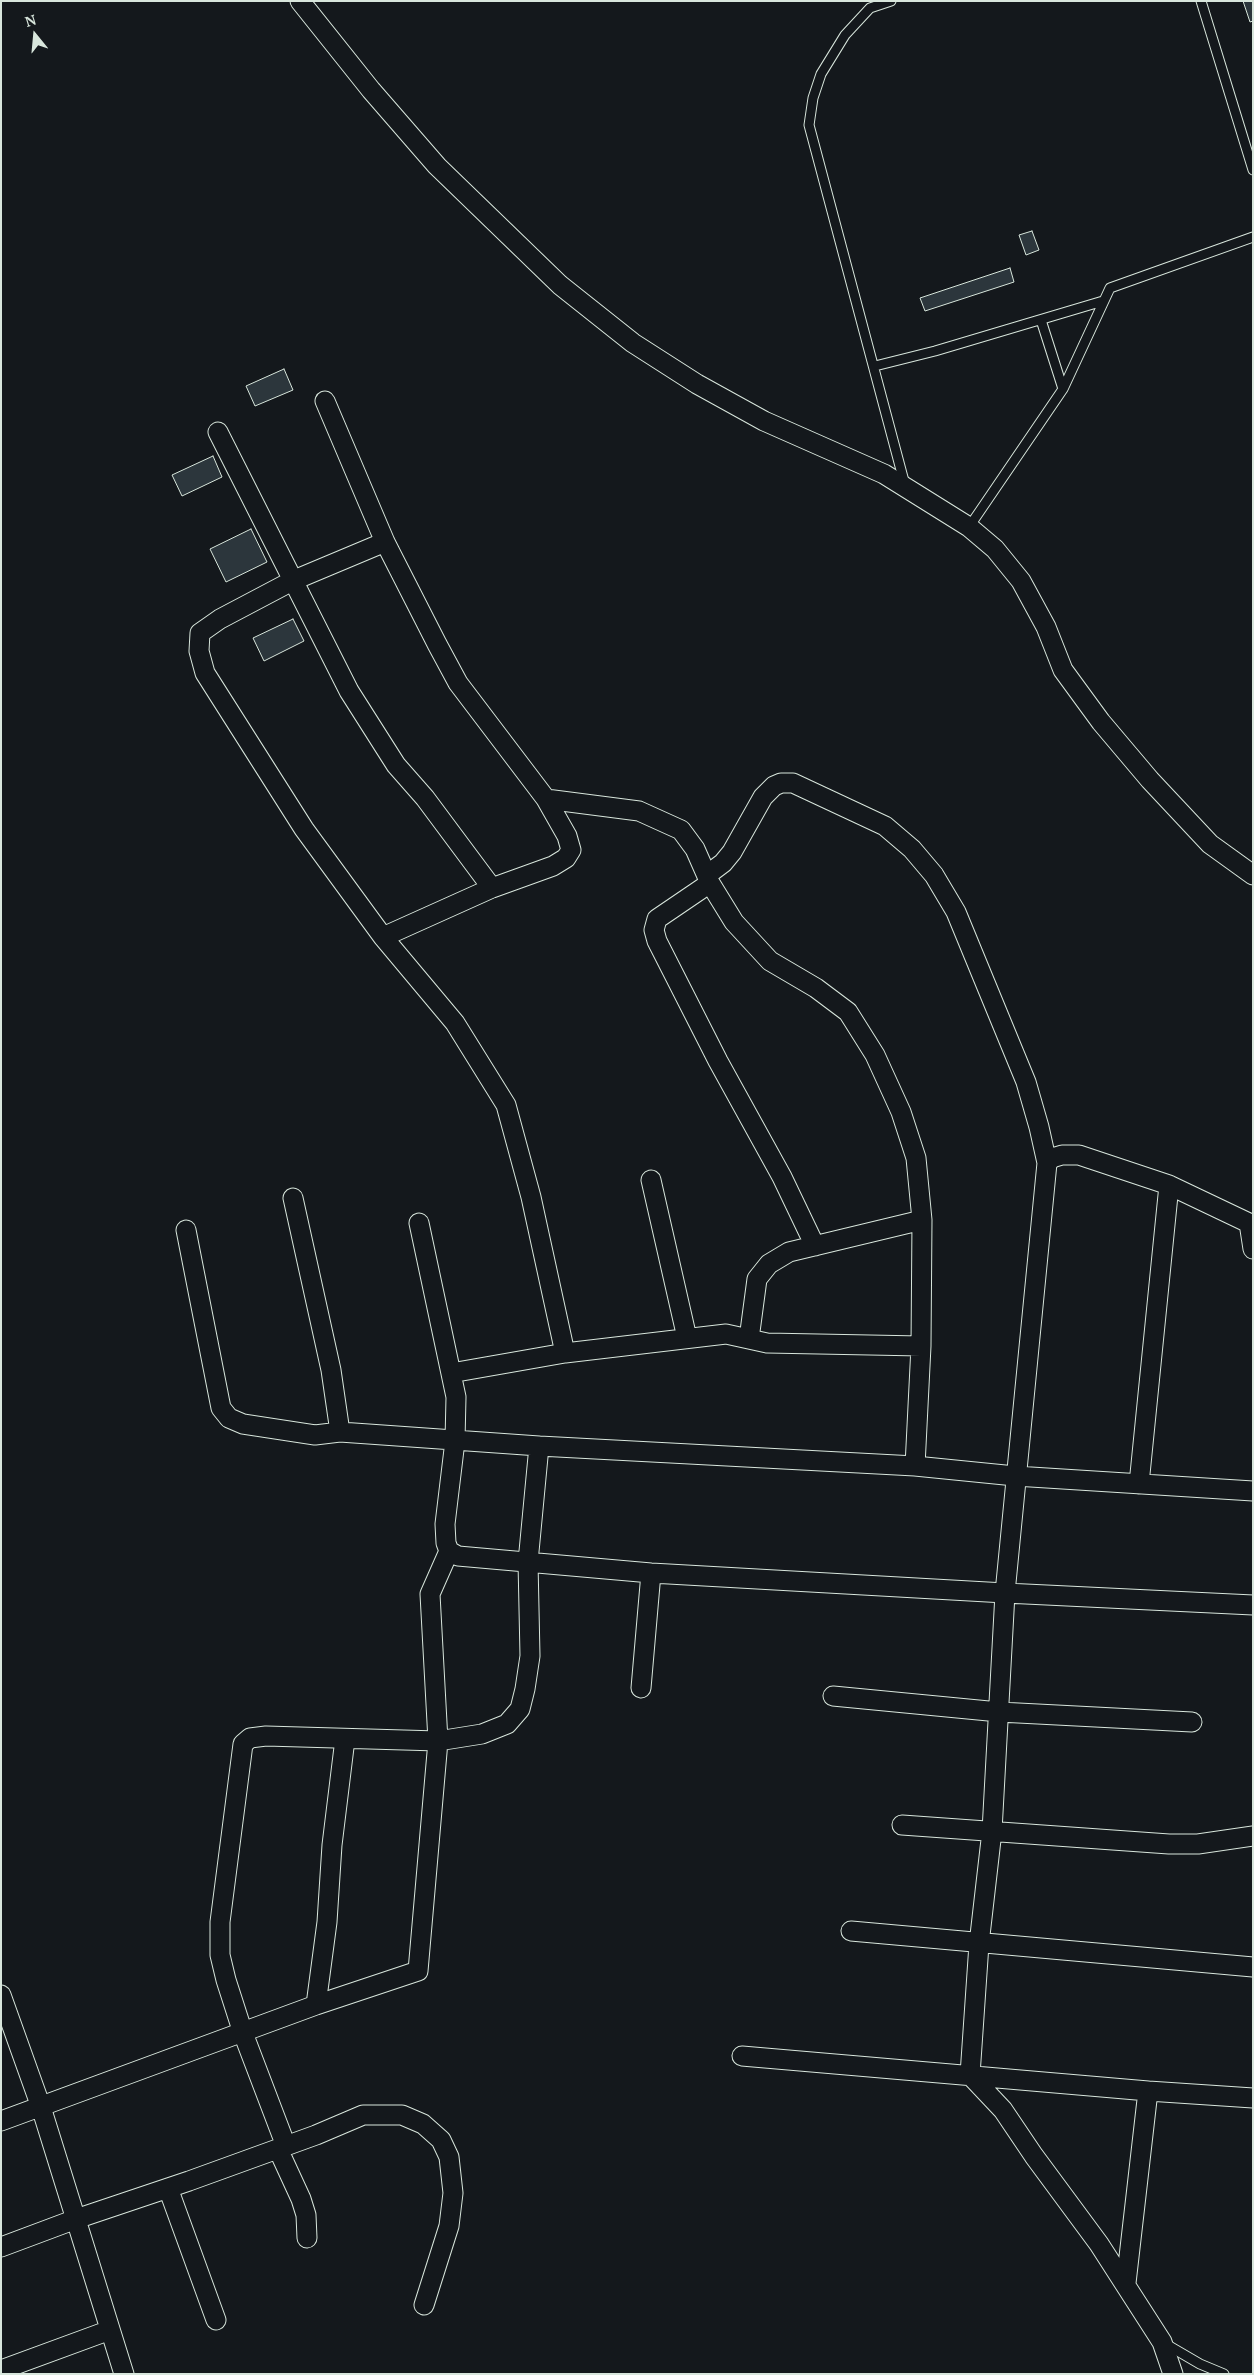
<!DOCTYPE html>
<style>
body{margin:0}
#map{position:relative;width:1254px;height:2375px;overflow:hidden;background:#14181c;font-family:"PT Serif",serif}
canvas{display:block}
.frame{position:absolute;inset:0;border:2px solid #d8e6dc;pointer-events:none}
.north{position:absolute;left:10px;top:10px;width:50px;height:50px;-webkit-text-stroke:4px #14181c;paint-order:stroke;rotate:343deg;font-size:14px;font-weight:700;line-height:20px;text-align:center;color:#d8e6dc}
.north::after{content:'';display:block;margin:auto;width:18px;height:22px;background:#d8e6dc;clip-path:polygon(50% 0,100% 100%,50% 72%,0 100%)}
</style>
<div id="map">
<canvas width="1254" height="2375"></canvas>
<div class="frame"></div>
<div class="north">N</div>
</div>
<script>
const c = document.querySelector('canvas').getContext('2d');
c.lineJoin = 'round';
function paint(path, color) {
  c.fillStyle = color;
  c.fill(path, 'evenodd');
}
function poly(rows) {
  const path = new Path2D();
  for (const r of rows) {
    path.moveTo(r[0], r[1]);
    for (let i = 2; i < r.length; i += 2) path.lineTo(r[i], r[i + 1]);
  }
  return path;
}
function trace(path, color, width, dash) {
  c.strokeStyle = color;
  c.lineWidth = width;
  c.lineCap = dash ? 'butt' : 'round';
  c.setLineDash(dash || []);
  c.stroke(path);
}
const building = poly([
 [1243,1,1253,1,1253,21,1250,22,1243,1],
 [1032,231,1039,250,1026,255,1019,235,1032,231],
 [1010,268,1014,282,925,311,920,298,1010,268],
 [284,369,293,390,255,406,246,386,284,369],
 [213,456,222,477,182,496,172,475,213,456],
 [251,529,267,562,226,582,210,549,251,529],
 [293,619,304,641,264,661,253,638,293,619]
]);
const service = poly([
 [891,1,870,8,845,35,821,74,813,98,809,125,905,485],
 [1201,1,1253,170],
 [1041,320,1063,389],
 [875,366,935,351,1103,301],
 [969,527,1063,389,1110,288,1253,237],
 [1164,2343,1200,2364,1224,2374]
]);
const minor = poly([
 [300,1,371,90,437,166,560,285,633,343,697,384,764,421,884,474,969,527,995,549,1021,581,1046,627,1063,670,1101,722,1150,780,1210,844,1253,875],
 [325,401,385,542,437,644,458,683,546,799,639,811,681,830,695,849,710,883,734,922,770,961,816,988,848,1012,875,1055,901,1112,916,1158,922,1220,921,1346,915,1466],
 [218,432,349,691,396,765,425,798,492,888],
 [385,542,292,581,220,619,200,633,199,651,205,673,304,829,383,937,455,1023,506,1105,531,1197,565,1353],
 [710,883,657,919,654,930,657,941,718,1061,782,1177,815,1246],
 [383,937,492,888,553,866,566,858,571,850,567,836,546,799],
 [1047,1163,1052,1158,1062,1155,1079,1155,1169,1185,1253,1225],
 [651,1180,687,1338],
 [293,1198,331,1370,340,1432,539,1446,915,1466,1015,1476,1253,1491],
 [419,1223,456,1397,455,1441,445,1524,446,1543,449,1551,458,1556,651,1573,1005,1593,1047,1163,1039,1127,1026,1082,956,912,934,875,912,849,885,826,793,783,781,783,774,786,763,797,732,852,723,863,707,875],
 [1249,1223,1253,1249],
 [186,1230,221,1408,229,1418,243,1424,315,1435,340,1432],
 [749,1339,757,1279,769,1264,789,1252,922,1220],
 [451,1373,565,1353,726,1334,767,1343,921,1346],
 [1139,1484,1169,1185],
 [641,1688,651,1573],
 [833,1696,999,1712,1192,1722],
 [902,1825,1169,1844,1198,1844,1253,1836],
 [851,1931,1253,1967],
 [1,1995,41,2107,124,2374],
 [316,2005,327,1922,332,1845,345,1739],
 [742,2056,1148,2091,1253,2098],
 [1,2121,316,2005,418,1971,438,1741,482,1734,507,1724,520,1709,525,1689,530,1656,528,1562,539,1446],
 [286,2146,243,2033,226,1980,220,1955,220,1922,243,1744,250,1738,266,1736,438,1741,430,1594,449,1551],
 [278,2149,301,2199,306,2215,307,2238],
 [168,2188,216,2320],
 [1,2247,76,2219,189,2181,316,2135,363,2115,402,2115,423,2124,441,2140,449,2157,453,2193,449,2226,424,2305],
 [1126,2283,1148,2091],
 [1,2370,110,2330],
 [1173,2374,1162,2342,1099,2244,1034,2156,1003,2110,970,2075,979,1944,992,1831,1005,1593,1253,1605]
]);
paint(building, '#2c363c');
trace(building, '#d8e6dc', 1);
trace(service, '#d8e6dc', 11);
trace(minor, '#d8e6dc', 21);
trace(service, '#14181c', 9);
trace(minor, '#14181c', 19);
</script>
